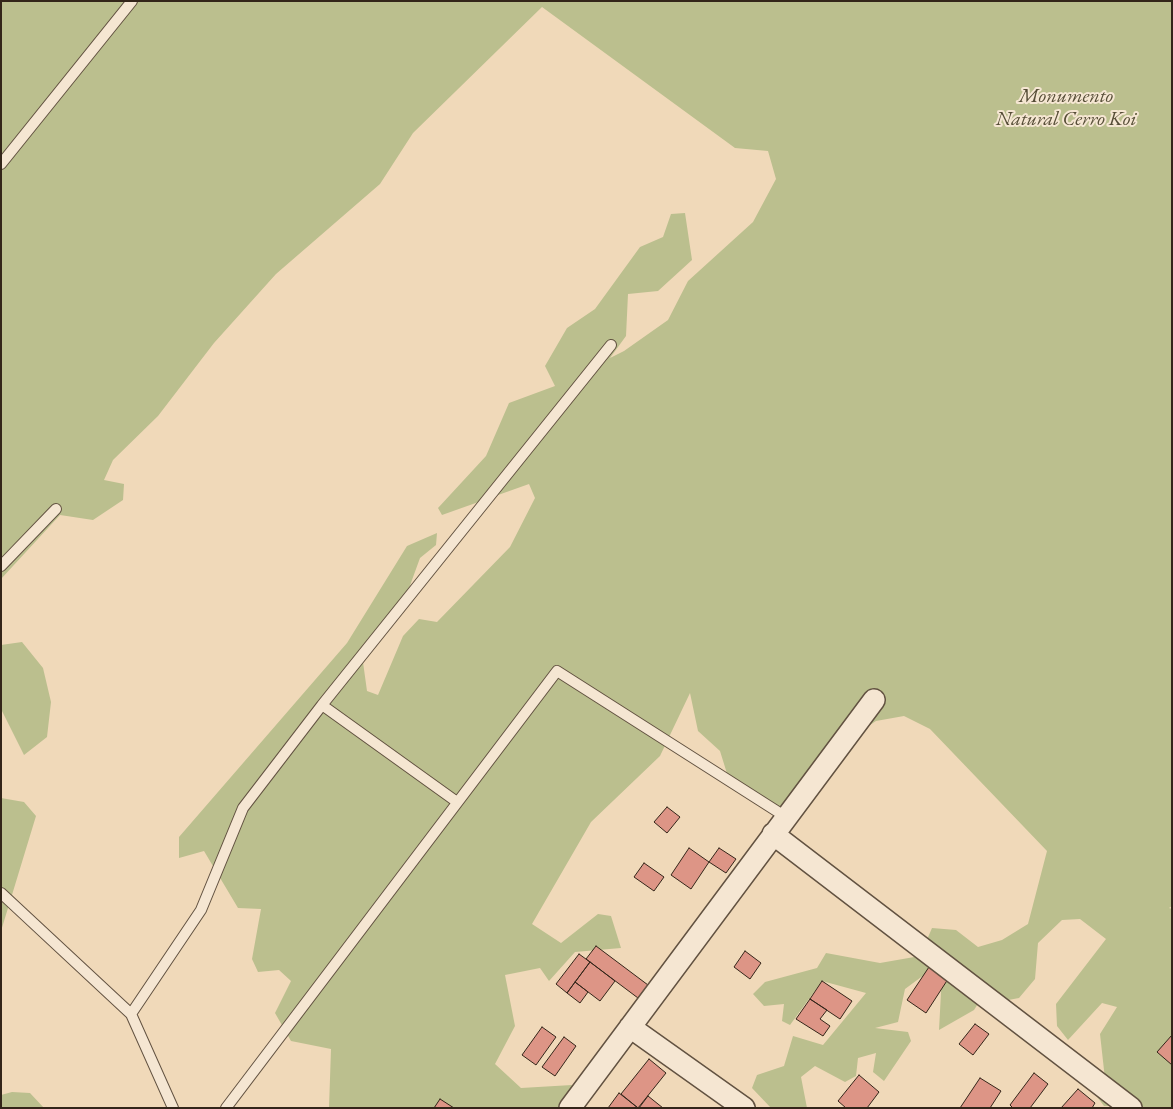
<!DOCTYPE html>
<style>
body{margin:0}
#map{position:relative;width:1173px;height:1109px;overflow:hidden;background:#f0d9b9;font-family:"EB Garamond",serif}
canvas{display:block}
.frame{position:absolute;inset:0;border:2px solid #332519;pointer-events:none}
</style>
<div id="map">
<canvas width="1173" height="1109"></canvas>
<div class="frame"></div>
</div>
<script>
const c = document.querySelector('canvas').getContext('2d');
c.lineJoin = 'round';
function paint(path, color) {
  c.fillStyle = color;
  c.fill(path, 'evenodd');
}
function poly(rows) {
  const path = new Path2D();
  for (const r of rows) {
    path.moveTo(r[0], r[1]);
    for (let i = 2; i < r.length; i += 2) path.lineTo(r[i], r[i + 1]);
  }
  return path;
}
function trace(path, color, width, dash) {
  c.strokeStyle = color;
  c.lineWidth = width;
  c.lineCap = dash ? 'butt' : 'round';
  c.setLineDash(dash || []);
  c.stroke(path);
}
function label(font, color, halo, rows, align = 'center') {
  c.font = font + ' "EB Garamond",serif';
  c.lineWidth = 4;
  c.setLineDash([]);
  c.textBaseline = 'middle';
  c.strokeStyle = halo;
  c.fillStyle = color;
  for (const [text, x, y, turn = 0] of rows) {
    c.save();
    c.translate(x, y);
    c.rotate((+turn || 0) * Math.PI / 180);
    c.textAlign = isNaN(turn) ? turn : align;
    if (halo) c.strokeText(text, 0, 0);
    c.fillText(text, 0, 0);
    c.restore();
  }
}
const green = poly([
 [1,1,1172,1,1172,906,1169,908,1172,909,1172,1108,1133,1108,1133,1106,1104,1106,1095,1094,1105,1079,1100,1034,1117,1007,1102,1003,1068,1040,1057,1026,1056,1004,1106,939,1080,919,1062,920,1038,943,1035,979,1019,998,1003,1001,988,988,974,1010,939,1030,942,974,932,969,905,989,898,1022,875,1028,908,1032,911,1041,884,1081,873,1072,876,1053,858,1058,856,1076,845,1082,815,1066,801,1077,807,1108,771,1108,752,1088,757,1075,784,1066,793,1036,823,1045,866,993,822,981,790,1025,782,1021,784,1004,764,1006,753,994,765,982,817,968,826,953,880,963,920,956,932,928,956,930,978,947,1002,940,1028,924,1047,851,930,729,904,716,876,721,826,754,801,779,791,807,772,812,729,780,720,751,698,731,690,693,660,756,591,822,532,924,561,943,598,914,611,916,621,948,575,952,549,981,540,968,505,975,515,1026,495,1064,521,1088,572,1085,567,1108,329,1108,331,1049,291,1041,275,1013,291,981,279,970,258,972,252,959,261,909,238,908,204,851,179,858,179,837,347,643,407,546,437,533,436,545,420,558,400,613,362,655,367,691,378,695,403,636,419,619,437,622,510,547,535,498,529,484,442,515,438,508,486,456,509,403,555,386,545,366,567,328,595,309,640,247,663,237,671,214,685,213,692,260,658,291,628,294,626,336,610,358,624,351,668,320,688,281,753,222,776,179,768,151,735,148,542,7,413,133,380,184,276,274,214,343,158,416,113,460,104,480,124,484,123,500,93,520,60,515,1,579],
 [22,642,43,668,51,702,47,737,24,755,1,709,1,645],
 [1,798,24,802,36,816,1,931],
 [12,1092,30,1093,44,1108,1,1108,1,1095]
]);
const building = poly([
 [667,807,680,817,667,833,654,822,667,807],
 [689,848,709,862,691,889,671,875,689,848],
 [719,848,736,859,726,873,709,862,719,848],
 [644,863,664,877,654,891,634,877,644,863],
 [596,946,648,985,638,998,586,959,596,946],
 [745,951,761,963,750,979,734,967,745,951],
 [579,954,590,962,567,993,556,984,579,954],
 [590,962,615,981,600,1001,575,982,590,962],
 [931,964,950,976,926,1013,907,1000,931,964],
 [822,981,852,1001,840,1019,810,999,822,981],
 [575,982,588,992,580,1003,567,993,575,982],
 [810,999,827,1010,820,1019,830,1026,823,1036,796,1019,810,999],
 [975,1024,989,1034,973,1055,959,1044,975,1024],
 [542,1027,556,1037,536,1065,522,1055,542,1027],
 [1172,1035,1172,1065,1157,1052,1172,1035],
 [564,1037,576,1046,555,1076,542,1067,564,1037],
 [649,1059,666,1073,638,1108,621,1094,649,1059],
 [1034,1073,1048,1084,1030,1108,1013,1108,1010,1105,1034,1073],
 [859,1075,879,1092,867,1108,846,1108,838,1101,859,1075],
 [980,1078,1001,1091,990,1108,960,1108,980,1078],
 [1078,1089,1095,1103,1092,1108,1061,1108,1078,1089],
 [619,1093,638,1108,608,1108,619,1093],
 [648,1096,663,1108,639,1108,648,1096],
 [440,1099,454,1108,434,1108,440,1099]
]);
const lane = poly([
 [1,164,132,1],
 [1,566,56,509],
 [322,705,457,802],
 [1,893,131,1014,173,1108],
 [131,1014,201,910,243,808,322,705,611,345],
 [226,1108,557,671,786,817]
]);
const street = poly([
 [773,834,1131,1108],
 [630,1027,744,1108],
 [570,1108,874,700]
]);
const parkNames = [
 ["Monumento",1066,97],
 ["Natural Cerro Koi",1066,120]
];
paint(green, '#bbbf8e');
paint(building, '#dd9586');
trace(building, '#332519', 1);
trace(lane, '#625241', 12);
trace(street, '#625241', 24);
trace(lane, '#f5e6d2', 10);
trace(street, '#f5e6d2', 21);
label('italic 20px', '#554c36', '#f5e6d2', parkNames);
</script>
